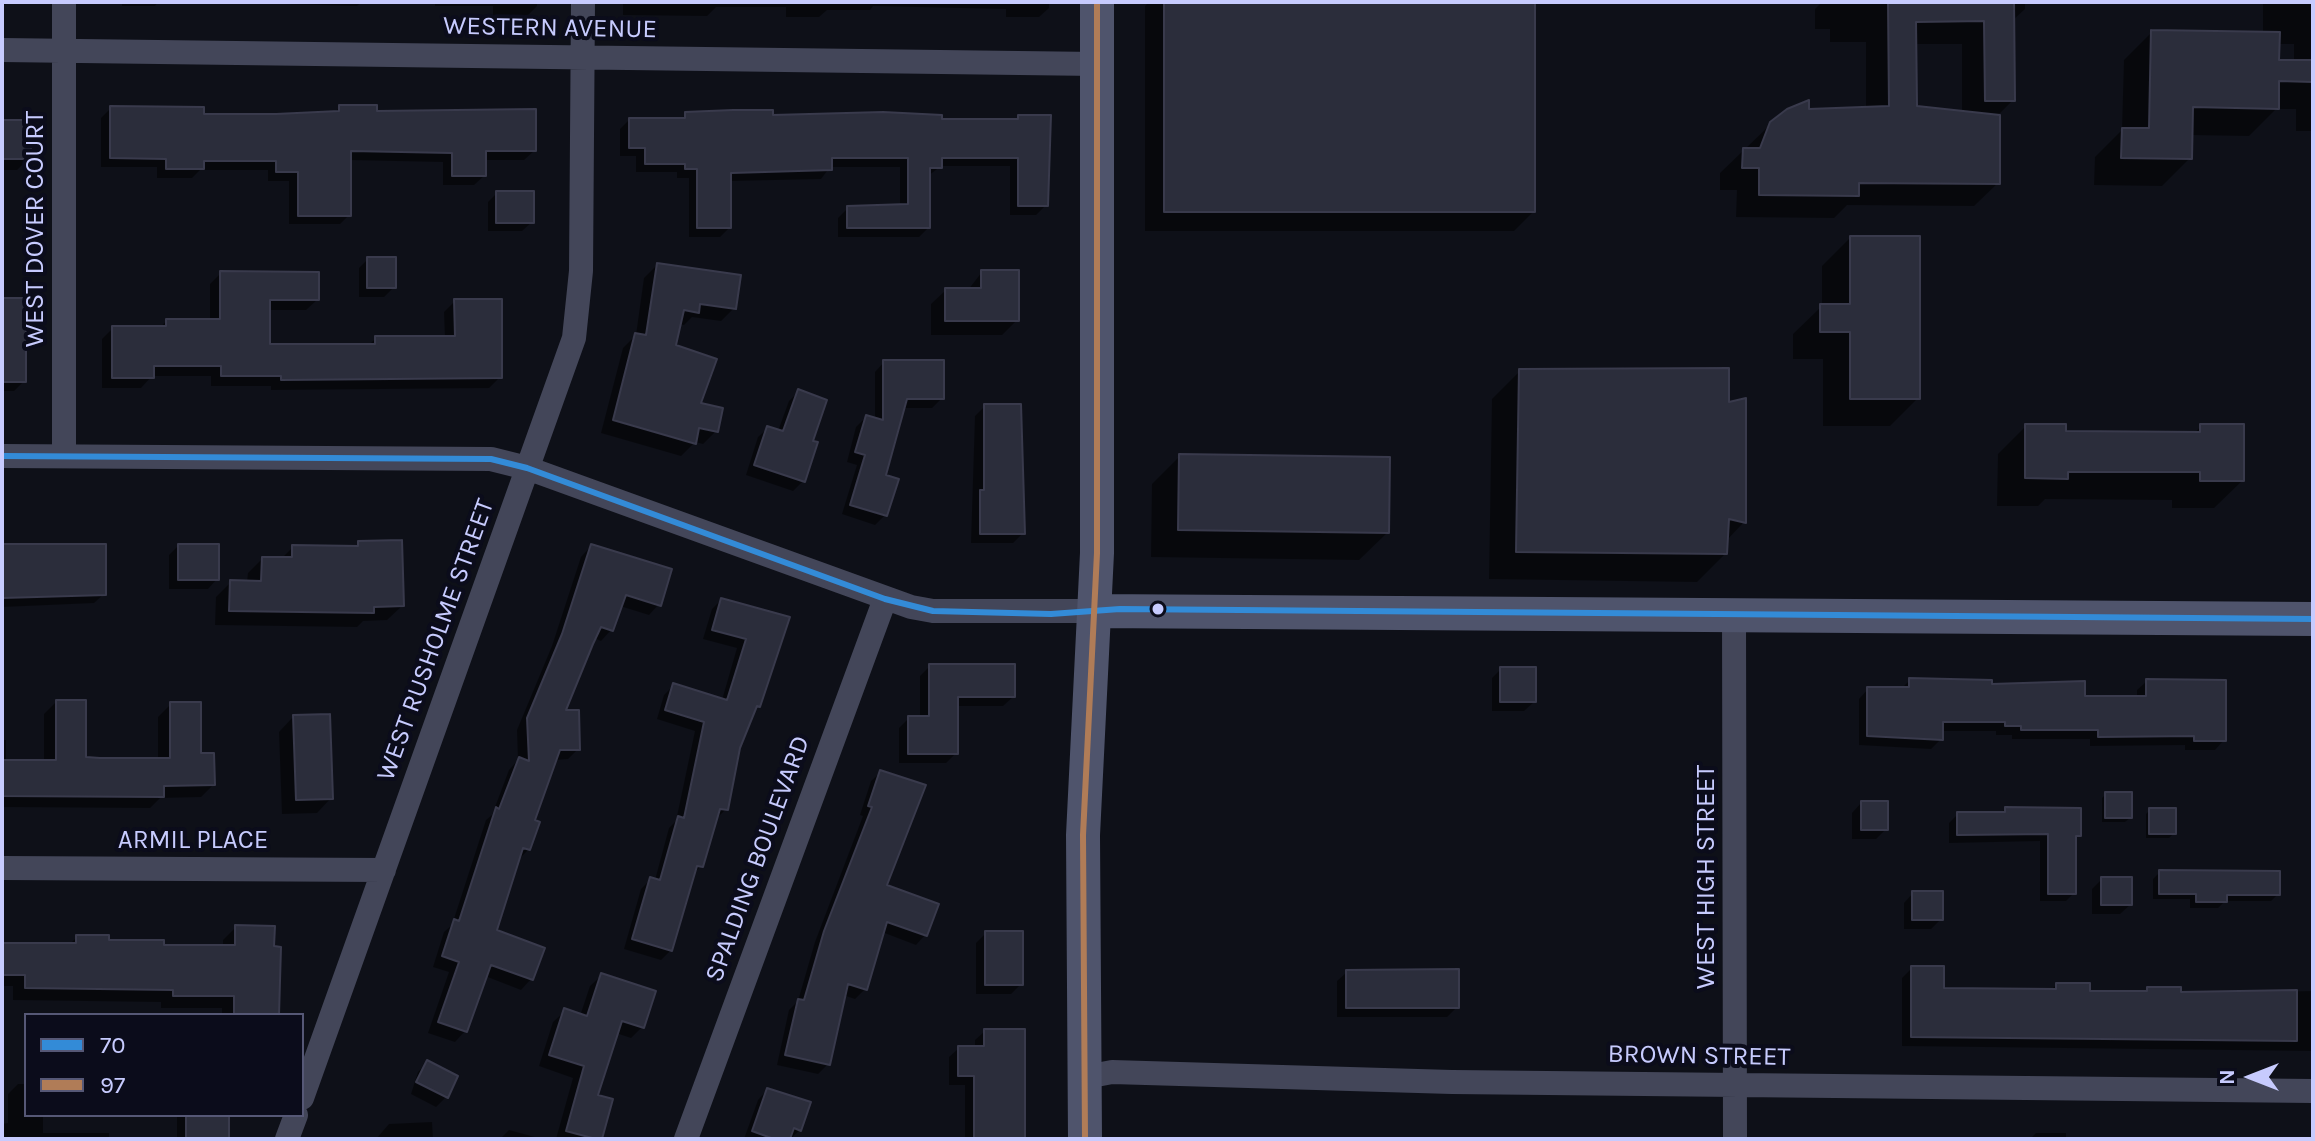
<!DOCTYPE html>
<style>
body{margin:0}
#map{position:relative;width:2315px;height:1141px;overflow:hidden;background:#0e1018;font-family:Karla,sans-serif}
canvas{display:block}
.frame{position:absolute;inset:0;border:4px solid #c7cbfe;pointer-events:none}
.legend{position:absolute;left:24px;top:1013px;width:280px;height:104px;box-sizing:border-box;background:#0b0c1b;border:2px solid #565876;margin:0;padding:10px 14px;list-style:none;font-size:24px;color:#c7cbfe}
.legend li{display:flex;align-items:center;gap:16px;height:40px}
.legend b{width:40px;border:2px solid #565876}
.north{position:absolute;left:2211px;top:1037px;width:80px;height:80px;-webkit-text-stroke:6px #0b0c1b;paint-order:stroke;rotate:270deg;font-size:22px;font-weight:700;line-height:32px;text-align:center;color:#c7cbfe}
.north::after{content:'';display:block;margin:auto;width:28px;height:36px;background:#c7cbfe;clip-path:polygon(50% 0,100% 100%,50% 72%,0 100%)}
</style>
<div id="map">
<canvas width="2315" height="1141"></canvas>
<div class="frame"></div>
<ul class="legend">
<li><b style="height:10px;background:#338bd7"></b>70</li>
<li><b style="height:10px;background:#b07c57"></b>97</li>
</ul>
<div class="north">N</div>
</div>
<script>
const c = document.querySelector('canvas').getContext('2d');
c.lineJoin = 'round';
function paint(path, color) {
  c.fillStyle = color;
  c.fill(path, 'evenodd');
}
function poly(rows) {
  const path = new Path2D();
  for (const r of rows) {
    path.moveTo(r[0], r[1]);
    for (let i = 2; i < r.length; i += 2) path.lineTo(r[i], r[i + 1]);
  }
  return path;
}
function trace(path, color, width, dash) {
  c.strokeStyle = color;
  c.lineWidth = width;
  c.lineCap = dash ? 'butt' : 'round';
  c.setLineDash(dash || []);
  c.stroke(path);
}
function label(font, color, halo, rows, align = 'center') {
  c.font = font + ' Karla,sans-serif';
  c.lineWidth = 8;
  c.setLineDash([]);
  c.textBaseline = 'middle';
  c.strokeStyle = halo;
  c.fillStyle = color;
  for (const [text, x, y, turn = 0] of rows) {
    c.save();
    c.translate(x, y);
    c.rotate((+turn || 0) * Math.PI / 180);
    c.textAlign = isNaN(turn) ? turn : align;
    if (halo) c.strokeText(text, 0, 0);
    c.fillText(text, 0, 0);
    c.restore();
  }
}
const shadow = poly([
 [2,2,22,2,2,5],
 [122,2,158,2,155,6,122,6],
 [214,2,537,2,537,6,527,16,493,16,493,6,435,6,435,2,362,2,357,6],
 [623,2,1049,2,1049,8,1039,17,1006,17,1006,9,873,6,870,10,827,10,819,17,786,17,786,7,716,7,707,16,623,15],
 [1149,2,1533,2,1533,212,1514,231,1145,231,1145,6],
 [1822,2,2025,2,2025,9,2012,21,2013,100,1998,115,1998,183,1974,206,1847,205,1834,218,1736,217,1737,190,1720,190,1720,173,1771,124,1807,111,1866,109,1866,42,1830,42,1830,29,1815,29,1815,9],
 [1914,44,1962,44,1962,113,1915,107],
 [2263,2,2313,2,2313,131,2296,131,2296,109,2276,109,2249,136,2190,135,2190,158,2162,186,2094,185,2095,157,2122,130,2124,60,2152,32,2263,34],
 [2278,44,2294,44,2294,62,2277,62],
 [340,107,534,151,524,160,484,160,484,176,474,185,443,185,443,162,349,160,349,215,340,224,289,224,289,181,268,181,268,170,200,170,192,178,157,178,157,167,101,167,101,118,111,108,202,116,334,113],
 [686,114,940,121,1015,121,1019,117,1046,205,1036,215,1010,215,1010,166,941,166,928,176,928,228,919,237,838,237,838,218,848,208,900,207,900,167,830,167,821,179,729,181,729,228,720,237,689,237,689,178,677,178,677,172,636,172,636,156,620,156,620,129,629,120,681,120],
 [2,122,29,158,17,170,2,170],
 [497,193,532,222,522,231,488,231,488,202],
 [1850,238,1918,398,1890,426,1823,426,1823,359,1793,359,1793,334,1822,306,1822,266],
 [368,259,394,287,384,297,359,297,359,268],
 [657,265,734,308,721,321,692,317,684,325,679,324,673,346,698,405,716,431,703,444,695,442,681,456,601,433,623,348,636,335,644,278],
 [982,272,1017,320,1002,335,931,335,931,304,946,290,968,290],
 [221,273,317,300,306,310,268,310,268,346,368,346,376,338,445,338,444,312,455,301,500,377,489,388,271,390,271,386,211,386,211,376,152,376,141,388,102,388,102,339,113,328,160,328,166,321,210,321,210,284],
 [2,300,24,381,14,391,2,391],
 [884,362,942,398,932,408,903,408,883,476,885,515,875,525,842,514,857,465,847,462,856,427,866,417,875,420,875,372],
 [1520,371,1727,404,1744,522,1726,541,1725,554,1697,582,1489,579,1492,399],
 [799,391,810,442,803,481,793,491,746,475,758,437,768,428,778,431,789,401],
 [985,406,1023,533,1013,543,971,543,975,416],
 [2026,426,2064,433,2194,434,2201,426,2242,481,2214,508,2172,508,2172,500,2045,499,2038,506,1997,506,1998,454],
 [1180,456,1387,533,1359,560,1151,557,1152,484],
 [359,543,402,606,387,620,363,621,357,627,215,625,216,597,231,582,247,582,248,573,262,559,281,559,293,547,354,548],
 [2,546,104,594,94,603,2,607],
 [178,546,217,579,208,589,169,589,169,555],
 [591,546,659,604,649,615,620,606,611,630,601,641,594,638,563,712,578,749,568,759,555,760,532,822,529,849,518,860,495,931,531,979,521,990,485,976,465,1031,455,1042,428,1033,449,972,433,967,444,932,452,925,486,820,492,815,509,770,518,760,517,730,552,646,581,557],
 [721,600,787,618,758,706,738,747,726,809,716,819,701,866,692,875,671,950,661,960,624,949,641,889,651,879,655,880,669,828,676,821,695,731,657,719,664,695,674,685,722,700,737,648,703,639,712,609],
 [930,666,1013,697,1003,706,956,706,956,753,946,763,899,763,899,728,909,718,920,718,920,676],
 [1501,669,1534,702,1524,711,1492,711,1492,678],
 [1910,680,2083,698,2137,698,2137,690,2147,681,2224,740,2215,750,2185,750,2185,745,2090,746,2090,739,2012,739,2012,735,1996,735,1996,731,1941,731,1941,739,1931,749,1859,745,1859,699,1868,689,1901,689],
 [56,702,84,759,158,760,158,717,171,704,213,785,201,797,160,798,150,808,2,807,2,740,6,740,6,762,44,762,44,714],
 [293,717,331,798,317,813,282,814,279,732],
 [881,772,885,886,925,935,916,945,882,932,865,989,855,999,843,995,828,1064,818,1074,777,1065,789,1010,798,1001,815,942,863,816,860,815,871,781],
 [2106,794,2130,818,2125,822,2102,822,2102,798],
 [1861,803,1886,829,1876,839,1852,839,1852,813],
 [2005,809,2079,835,2074,840,2074,893,2066,901,2040,901,2040,841,1949,843,1949,823,1958,814,2000,814],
 [2150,810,2174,833,2169,838,2146,838,2146,814],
 [2160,872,2278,894,2271,901,2225,901,2218,908,2190,908,2190,899,2153,899,2153,879],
 [2102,879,2130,905,2120,914,2092,914,2092,889],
 [1913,893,1941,919,1931,929,1904,929,1904,903],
 [236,927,276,1015,222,1015,222,1008,161,1008,161,1002,13,1000,13,986,2,986,2,945,69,945,77,937,162,947,223,947,223,940],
 [986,933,1021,984,1011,994,976,994,976,943],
 [1912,968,1942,990,2050,991,2056,985,2088,993,2179,989,2179,994,2313,991,2313,1051,1902,1046,1902,978],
 [1347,972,1457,1007,1447,1017,1337,1017,1337,981],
 [602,975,642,1027,631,1038,616,1033,595,1097,600,1139,556,1139,573,1078,539,1066,553,1022,565,1011,580,1016,590,986],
 [985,1031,1023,1139,965,1139,965,1085,949,1085,949,1057,959,1048,975,1048,975,1040],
 [427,1063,446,1097,436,1107,411,1094,418,1072],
 [18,1084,26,1084,26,1115,43,1115,43,1133,109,1133,109,1139,2,1139,2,1124,8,1123,8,1094],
 [767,1090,800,1130,790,1139,744,1139,758,1100],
 [177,1115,227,1115,227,1139,177,1139],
 [432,1122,433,1139,376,1139,389,1124],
 [509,1130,542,1139,500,1139],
 [2036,1133,2066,1133,2066,1139,2030,1139],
 [1879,1138,1879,1139,1811,1139]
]);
const building = poly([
 [1164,2,1535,2,1535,212,1164,212,1164,2],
 [1888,2,2014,2,2015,101,1985,101,1984,21,1916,22,1917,106,2000,115,2000,184,1859,183,1859,196,1759,195,1759,168,1742,168,1743,148,1760,148,1770,122,1787,109,1809,100,1809,109,1889,106,1888,2],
 [2151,30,2280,32,2279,60,2313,60,2313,82,2279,81,2279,109,2193,107,2192,159,2121,158,2122,128,2149,128,2151,30],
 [339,105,377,105,377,111,536,109,536,151,486,151,486,176,452,176,452,153,351,151,351,216,298,216,298,172,276,172,276,161,204,161,204,169,166,169,166,159,110,158,110,106,204,107,204,114,276,114,339,111,339,105],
 [733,110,773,110,773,115,883,112,942,115,942,119,1018,119,1018,115,1051,115,1048,206,1018,206,1018,158,942,158,942,168,930,168,930,228,847,228,847,206,908,204,908,158,832,158,832,170,731,173,731,228,697,228,697,169,685,169,685,164,645,164,645,148,629,148,629,118,685,118,685,112,733,110],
 [2,120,31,120,31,159,2,159,2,120],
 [496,191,534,191,534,223,496,223,496,191],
 [1850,236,1920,236,1920,399,1850,399,1850,332,1820,332,1820,304,1850,304,1850,236],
 [367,257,396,257,396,288,367,288,367,257],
 [657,263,741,275,736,309,700,304,699,313,684,310,676,345,717,359,701,403,723,408,718,432,699,428,696,444,613,420,635,333,646,335,657,263],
 [981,270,1019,270,1019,321,945,321,945,288,981,288,981,270],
 [220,271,319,272,319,300,270,300,270,344,375,344,375,336,455,336,454,299,502,299,502,378,281,380,281,376,221,376,221,366,154,366,154,378,112,378,112,326,166,326,166,319,220,319,220,271],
 [2,298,26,298,26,382,2,382,2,298],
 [883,360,944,360,944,399,907,399,886,475,899,479,887,516,850,505,865,455,855,452,866,415,883,420,883,360],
 [1729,368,1729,402,1746,398,1746,523,1729,519,1727,554,1516,552,1519,369,1729,368],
 [798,389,827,400,813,441,818,442,805,482,754,465,767,426,783,431,798,389],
 [984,404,1021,404,1025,534,980,534,980,490,984,490,984,404],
 [2025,424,2066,424,2066,431,2200,432,2200,424,2244,424,2244,481,2200,481,2200,472,2068,472,2068,479,2025,478,2025,424],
 [1179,454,1390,457,1389,533,1178,530,1179,454],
 [402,540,404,606,374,607,374,613,229,611,230,580,261,581,262,557,292,557,292,545,358,546,358,541,402,540],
 [2,544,106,544,106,595,2,598,2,544],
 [178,544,219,544,219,580,178,580,178,544],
 [591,544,672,569,661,606,626,595,613,631,601,627,593,644,566,710,579,710,580,750,560,750,535,820,540,822,530,850,523,848,497,930,545,948,533,980,491,965,467,1032,438,1022,459,962,442,956,454,919,459,921,496,807,499,809,519,757,529,761,527,718,562,634,591,544],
 [721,598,790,617,760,707,757,706,740,748,728,810,720,809,703,867,697,866,672,951,632,939,650,877,660,880,678,816,684,818,704,722,665,710,673,683,727,700,746,639,712,630,721,598],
 [929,664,1015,664,1015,697,958,697,958,754,908,754,908,716,929,716,929,664],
 [1500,667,1536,667,1536,702,1500,702,1500,667],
 [1909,678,1992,680,1992,684,2085,681,2085,696,2146,696,2146,679,2226,680,2226,741,2194,741,2194,736,2098,737,2098,730,2021,730,2021,726,2005,726,2005,722,1943,722,1943,740,1867,736,1867,687,1909,687,1909,678],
 [56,700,86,700,86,757,100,758,170,758,170,702,201,702,201,753,214,753,215,785,164,786,164,797,2,796,2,760,56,760,56,700],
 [330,714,333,799,296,800,293,715,330,714],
 [880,770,926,785,887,885,939,904,927,936,887,922,867,990,848,984,830,1065,785,1055,798,999,804,1000,824,931,872,807,868,806,880,770],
 [2105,792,2132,792,2132,818,2105,818,2105,792],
 [1861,801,1888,801,1888,830,1861,830,1861,801],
 [2005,807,2081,808,2081,836,2076,836,2076,894,2048,894,2048,834,1957,835,1957,812,2005,812,2005,807],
 [2149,808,2176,808,2176,834,2149,834,2149,808],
 [2159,870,2280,871,2280,895,2227,895,2227,902,2196,902,2196,894,2159,894,2159,870],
 [2101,877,2132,877,2132,905,2101,905,2101,877],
 [1912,891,1943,891,1943,920,1912,920,1912,891],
 [235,925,275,926,274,946,281,947,279,1015,234,1014,234,996,173,996,173,990,25,988,25,975,2,975,2,943,76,943,76,935,109,935,109,940,164,940,164,945,235,945,235,925],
 [985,931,1023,931,1023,985,985,985,985,931],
 [1911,966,1944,966,1944,988,2056,989,2056,983,2090,983,2090,991,2147,991,2147,987,2181,987,2181,992,2297,990,2297,1041,1911,1037,1911,966],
 [1459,969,1459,1008,1346,1008,1346,970,1459,969],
 [601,973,656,991,644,1028,622,1021,598,1095,613,1099,602,1139,596,1139,566,1131,584,1066,549,1055,564,1008,587,1016,601,973],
 [984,1029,1025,1029,1025,1139,974,1139,974,1076,958,1076,958,1046,984,1046,984,1029],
 [427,1060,458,1076,448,1098,416,1082,427,1060],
 [767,1088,811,1102,801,1131,794,1128,790,1139,774,1139,752,1131,767,1088],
 [186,1115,229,1115,229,1139,186,1139,186,1115]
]);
const street = poly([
 [2,50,1097,64],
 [2,456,491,459,527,468,911,607,933,611,1094,611],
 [64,456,64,2],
 [1734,615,1735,1139],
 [2,868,384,870],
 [1086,1077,1112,1072,1452,1082,2313,1091],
 [302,1098,574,338,581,271,583,2],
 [287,1139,296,1115],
 [686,1139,885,599]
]);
const secondary = poly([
 [1094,611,2313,619],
 [1085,1139,1083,835,1097,553,1097,2]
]);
const bus1 = poly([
 [2,456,491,459,527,468,885,599,933,611,1051,614,1120,609,2313,619]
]);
const bus2 = poly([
 [1085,1139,1083,835,1097,553,1097,2]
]);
const markers = [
 [1158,609,7,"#c7cbfe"]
];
const streetNames = [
 ["WESTERN AVENUE",550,28,1],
 ["WEST DOVER COURT",36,229,-90],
 ["WEST RUSHOLME STREET",436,640,-70],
 ["ARMIL PLACE",193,841],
 ["SPALDING BOULEVARD",758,859,-70],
 ["WEST HIGH STREET",1707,877,-90],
 ["BROWN STREET",1699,1056,1]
];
paint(shadow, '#0007');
paint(building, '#2b2d3b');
trace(building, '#393a4c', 2);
trace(street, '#434659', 24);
trace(secondary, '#4f546c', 34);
trace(bus1, '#338bd7', 6);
trace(bus2, '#b07c57', 6);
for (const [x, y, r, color] of markers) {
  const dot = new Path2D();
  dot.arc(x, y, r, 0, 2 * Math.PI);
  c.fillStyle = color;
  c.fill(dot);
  trace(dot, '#0b0c1b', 3);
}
label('26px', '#c7cbfe', '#0b0c1b', streetNames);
</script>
